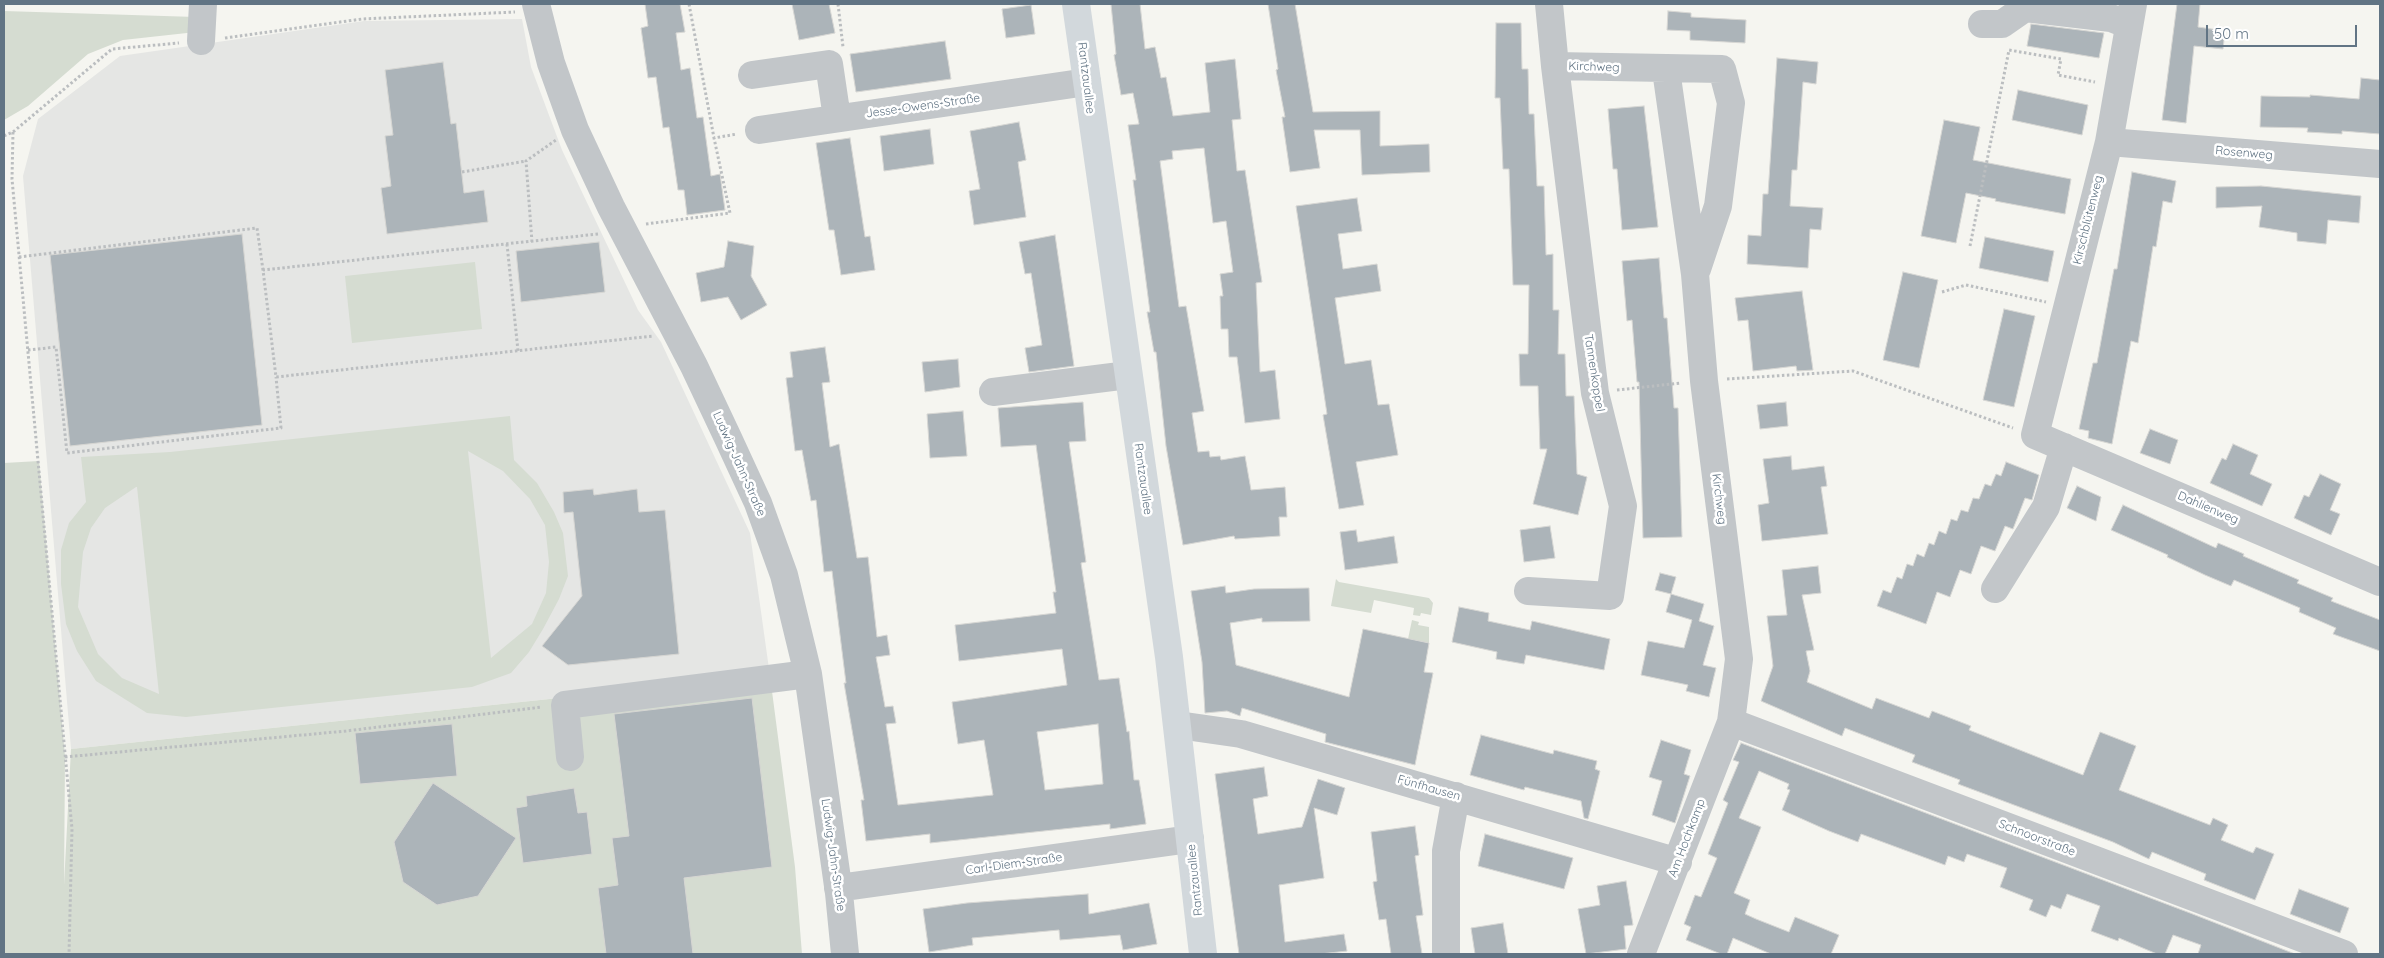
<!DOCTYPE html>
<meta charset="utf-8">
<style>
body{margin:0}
#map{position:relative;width:2384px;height:958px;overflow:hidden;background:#f5f5f0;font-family:Quicksand,sans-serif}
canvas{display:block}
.frame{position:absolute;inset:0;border:5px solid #617484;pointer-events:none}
.scale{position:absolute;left:2206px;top:25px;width:151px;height:22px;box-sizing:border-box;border:2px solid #617484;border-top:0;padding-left:6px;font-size:15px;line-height:18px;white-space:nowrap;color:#617484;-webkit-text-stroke:4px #fff;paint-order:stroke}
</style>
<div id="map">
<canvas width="2384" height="958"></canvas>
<div class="frame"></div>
<div class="scale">50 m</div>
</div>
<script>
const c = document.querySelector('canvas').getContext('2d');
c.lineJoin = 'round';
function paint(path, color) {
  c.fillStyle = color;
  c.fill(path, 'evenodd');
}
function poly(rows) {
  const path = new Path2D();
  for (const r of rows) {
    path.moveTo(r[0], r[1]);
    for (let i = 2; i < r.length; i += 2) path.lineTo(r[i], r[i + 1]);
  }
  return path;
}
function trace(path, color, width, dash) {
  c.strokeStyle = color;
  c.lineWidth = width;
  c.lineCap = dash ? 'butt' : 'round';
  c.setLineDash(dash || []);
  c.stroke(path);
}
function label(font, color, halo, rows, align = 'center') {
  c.font = font + ' Quicksand,sans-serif';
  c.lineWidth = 5;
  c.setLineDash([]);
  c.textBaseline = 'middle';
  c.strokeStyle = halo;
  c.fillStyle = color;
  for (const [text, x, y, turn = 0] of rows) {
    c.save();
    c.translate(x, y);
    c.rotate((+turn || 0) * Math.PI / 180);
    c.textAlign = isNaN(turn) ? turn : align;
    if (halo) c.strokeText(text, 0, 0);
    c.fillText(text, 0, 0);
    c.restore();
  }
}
const built = poly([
 [522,19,531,67,562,150,638,310,661,342,750,533,770,676,71,749,23,176,38,119,120,56,364,21]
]);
const green = poly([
 [4,11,196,17,196,32,123,40,88,54,28,106,4,120],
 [475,262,482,329,352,343,345,276],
 [510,416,514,460,537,483,554,512,563,533,568,576,559,599,543,629,529,652,511,673,472,687,186,717,147,713,96,681,77,651,66,624,61,584,61,550,69,523,86,502,81,457,170,452],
 [468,451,503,471,530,499,545,525,549,562,546,593,532,624,491,658],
 [136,487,137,487,159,694,122,678,98,654,78,607,83,552,91,528,105,508],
 [39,461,65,757,64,885,71,749,770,676,795,867,802,954,4,954,4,463],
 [1336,579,1339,582,1429,598,1433,603,1431,615,1421,613,1420,616,1413,615,1414,608,1374,600,1371,613,1331,606],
 [1412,620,1419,622,1418,625,1429,627,1429,643,1408,639]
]);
const building = poly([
 [645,4,680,4,685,32,676,33,681,70,690,68,697,118,703,117,711,176,720,174,725,210,687,215,684,190,678,190,669,127,663,128,656,77,648,78,641,28,648,26,645,4],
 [792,4,829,4,835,33,799,40,792,4],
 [1111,4,1140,4,1145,49,1155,47,1161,78,1166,77,1173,116,1210,112,1205,63,1235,59,1241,119,1232,120,1237,171,1245,170,1262,282,1256,283,1260,372,1275,370,1280,419,1245,423,1237,357,1229,357,1228,329,1221,329,1220,296,1223,296,1220,274,1233,272,1226,221,1213,223,1204,148,1172,151,1173,159,1160,161,1179,307,1186,306,1204,411,1192,413,1198,452,1209,451,1210,457,1220,456,1221,460,1245,456,1251,490,1285,487,1287,517,1279,517,1280,536,1235,539,1234,536,1183,545,1166,446,1156,352,1154,352,1147,312,1150,312,1133,180,1136,180,1128,125,1139,124,1133,93,1121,95,1114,55,1116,54,1111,4],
 [1268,4,1295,4,1313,112,1380,111,1380,146,1429,144,1430,172,1362,175,1360,130,1314,130,1320,168,1290,172,1282,117,1285,117,1276,70,1278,69,1268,4],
 [2177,4,2200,4,2198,27,2225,31,2223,49,2194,46,2186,123,2162,120,2177,4],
 [1031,5,1035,34,1006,38,1002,9,1031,5],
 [1668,11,1691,13,1691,17,1746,20,1745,43,1690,40,1690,31,1667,30,1668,11],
 [1496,23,1521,23,1522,69,1528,69,1529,114,1534,114,1537,186,1544,186,1546,255,1553,254,1553,310,1559,310,1558,354,1565,354,1566,396,1574,396,1577,474,1587,477,1578,515,1533,504,1547,449,1540,449,1538,386,1520,386,1519,354,1528,354,1529,285,1513,285,1509,169,1503,169,1500,98,1495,98,1496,23],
 [2031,24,2104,33,2099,58,2027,46,2031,24],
 [945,41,951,79,856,92,850,54,945,41],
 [1777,58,1818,62,1816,84,1803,82,1797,170,1792,170,1790,206,1823,208,1821,230,1810,229,1808,268,1747,264,1748,235,1761,236,1763,194,1768,194,1777,58],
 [443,62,451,124,456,123,464,193,484,190,488,222,387,234,381,188,391,186,385,136,393,135,385,70,443,62],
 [2361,78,2380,80,2380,134,2342,131,2342,134,2307,132,2308,128,2260,127,2261,96,2310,97,2310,95,2359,99,2361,78],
 [2018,90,2088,105,2082,135,2012,120,2018,90],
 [1644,106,1658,227,1622,230,1617,169,1613,169,1608,109,1644,106],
 [1944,120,1980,127,1973,160,2071,179,2065,214,1995,201,1996,199,1966,193,1956,243,1921,236,1944,120],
 [1019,122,1026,160,1018,162,1026,217,974,225,969,191,980,189,970,131,1019,122],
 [930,129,934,164,884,171,880,136,930,129],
 [850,138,865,237,870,236,875,270,841,275,834,230,829,230,816,143,850,138],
 [2132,172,2176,181,2172,203,2163,201,2156,247,2153,246,2138,343,2131,341,2112,444,2088,438,2089,431,2079,429,2093,363,2097,363,2114,269,2117,269,2132,172],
 [2261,186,2361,196,2359,223,2328,220,2326,244,2297,241,2297,233,2259,227,2262,206,2216,208,2216,187,2261,186],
 [1357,198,1362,231,1338,234,1343,269,1377,264,1381,291,1335,298,1345,364,1371,360,1378,405,1389,404,1398,455,1356,462,1364,505,1339,509,1323,415,1327,414,1296,206,1357,198],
 [242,234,262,425,70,446,50,255,242,234],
 [1055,235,1074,366,1029,372,1025,348,1042,345,1031,273,1025,274,1019,242,1055,235],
 [1985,237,2054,251,2048,282,1979,268,1985,237],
 [728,241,754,246,751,276,767,305,741,320,728,297,701,302,696,273,724,267,728,241],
 [599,242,605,292,521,302,516,251,599,242],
 [1659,258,1664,318,1667,318,1674,408,1678,408,1682,537,1643,538,1639,382,1637,382,1632,320,1627,321,1622,261,1659,258],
 [1903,272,1938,280,1919,368,1883,360,1903,272],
 [1802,291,1813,370,1797,371,1796,366,1753,371,1748,320,1738,321,1735,298,1802,291],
 [2004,309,2035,316,2014,407,1983,400,2004,309],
 [825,347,830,382,822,383,830,447,839,444,857,558,868,557,877,637,887,635,890,655,876,657,885,707,893,706,896,723,886,724,898,805,993,795,984,740,958,744,952,702,1067,685,1062,649,959,661,955,625,1056,613,1053,592,1056,592,1036,445,1001,447,998,408,1083,402,1086,441,1069,442,1086,562,1081,563,1099,680,1119,678,1127,732,1129,731,1134,780,1139,780,1146,824,1110,829,1110,824,930,843,930,834,866,841,861,800,864,800,844,683,846,683,832,571,824,572,816,500,811,501,802,450,795,451,786,378,793,377,790,352,825,347],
 [1098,724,1103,784,1045,790,1037,732,1098,724],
 [958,359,960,387,925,392,922,362,958,359],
 [1786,402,1788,426,1760,429,1757,405,1786,402],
 [963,411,967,456,930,458,927,414,963,411],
 [2150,429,2178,440,2170,464,2140,453,2150,429],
 [2233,444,2258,455,2250,474,2272,484,2262,506,2210,483,2222,458,2226,460,2233,444],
 [1791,456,1792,470,1824,466,1827,486,1821,487,1828,534,1762,541,1758,505,1769,503,1763,459,1791,456],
 [2006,462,2039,475,2032,500,2025,498,2013,529,2005,526,1995,551,1981,546,1971,574,1960,570,1950,597,1937,592,1926,624,1877,606,1883,590,1891,593,1897,577,1902,579,1907,564,1913,566,1917,554,1924,557,1929,543,1934,545,1939,531,1946,534,1951,519,1957,521,1961,510,1968,512,1973,498,1979,499,1985,484,1991,486,1996,474,2001,476,2006,462],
 [2320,474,2341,484,2330,510,2340,514,2331,535,2294,518,2304,495,2309,497,2320,474],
 [2077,486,2101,497,2096,521,2067,508,2077,486],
 [593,489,594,495,637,489,639,512,665,510,679,654,568,665,542,646,582,596,573,512,564,513,563,492,593,489],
 [2123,505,2216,548,2218,543,2244,554,2243,556,2299,580,2297,583,2333,598,2331,601,2380,620,2380,651,2333,634,2336,628,2299,612,2300,608,2234,580,2231,586,2205,575,2167,557,2168,555,2111,530,2123,505],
 [1550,526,1555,558,1524,562,1520,530,1550,526],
 [1356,530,1358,542,1394,536,1398,563,1345,570,1340,532,1356,530],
 [1818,566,1821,593,1802,595,1814,650,1806,651,1810,671,1807,682,1872,709,1876,698,1929,718,1932,711,1971,726,1969,730,2083,775,2100,732,2136,746,2119,790,2210,825,2213,818,2228,825,2221,840,2253,853,2256,847,2274,854,2255,900,2204,880,2206,874,2152,852,2149,859,2113,842,1958,784,1960,780,1912,762,1915,755,1845,728,1842,736,1761,701,1773,666,1767,616,1787,615,1782,570,1818,566],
 [1660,573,1676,577,1671,594,1655,590,1660,573],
 [1225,586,1226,593,1254,589,1309,588,1310,621,1262,622,1262,618,1230,623,1236,665,1349,697,1363,629,1429,643,1424,672,1433,673,1415,765,1325,742,1326,734,1242,708,1240,716,1227,711,1205,713,1202,662,1191,591,1225,586],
 [1671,594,1704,604,1699,621,1714,626,1703,665,1716,668,1709,697,1686,691,1688,685,1641,675,1648,641,1684,648,1692,620,1666,612,1671,594],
 [1459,607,1489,613,1488,621,1530,630,1532,621,1610,639,1604,670,1526,655,1524,664,1496,659,1497,652,1452,642,1459,607],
 [752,698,772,867,684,878,693,954,606,954,598,888,618,885,612,838,629,836,614,714,752,698],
 [452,724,457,776,360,784,355,733,452,724],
 [1481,735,1553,754,1554,750,1597,761,1595,769,1600,771,1588,819,1584,818,1581,801,1525,787,1524,790,1470,775,1481,735],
 [1661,740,1691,750,1684,774,1690,776,1675,823,1652,815,1662,781,1649,777,1661,740],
 [1741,743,2190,913,2295,954,2198,954,2201,945,2173,935,2165,954,2157,954,2119,938,2118,941,2091,931,2100,906,2067,894,2061,909,2051,905,2046,917,2029,910,2033,900,2000,887,2007,868,1967,854,1964,862,1948,856,1945,865,1861,834,1858,842,1829,831,1782,810,1790,790,1787,789,1789,784,1759,771,1739,818,1761,827,1734,893,1750,900,1745,914,1756,919,1789,932,1795,917,1839,935,1831,954,1771,954,1733,938,1727,954,1721,954,1686,940,1691,927,1684,924,1695,895,1701,897,1717,858,1708,854,1728,803,1723,800,1739,762,1733,760,1741,743],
 [1264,767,1268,796,1253,799,1258,834,1302,827,1318,779,1345,788,1337,815,1314,808,1324,878,1279,885,1285,942,1344,934,1347,951,1320,954,1239,954,1215,774,1264,767],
 [433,783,516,838,478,896,437,905,403,882,394,842,433,783],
 [574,788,578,813,587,812,592,854,523,863,516,808,527,806,526,796,574,788],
 [1415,826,1419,855,1415,856,1423,915,1416,916,1422,954,1391,954,1386,919,1379,920,1373,882,1377,881,1371,832,1415,826],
 [1485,834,1573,858,1564,889,1478,866,1485,834],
 [1626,881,1633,925,1624,926,1626,949,1586,954,1578,909,1600,905,1597,886,1626,881],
 [2299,889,2349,908,2340,933,2290,914,2299,889],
 [1088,894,1089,914,1149,903,1157,944,1123,950,1120,935,1060,940,1059,930,972,938,973,945,929,952,923,909,967,903,1088,894],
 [1503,923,1508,954,1475,954,1471,928,1503,923]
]);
const path = poly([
 [689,4,714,138,737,134],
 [838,4,843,47],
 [225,38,362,19,515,12],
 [13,132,12,179,72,829,69,954],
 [4,136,13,132,112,49,179,43],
 [462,172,526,161],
 [646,224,730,213,714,138],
 [598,234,263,270,276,377,653,336],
 [532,242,526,161,556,140],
 [507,244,518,351],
 [1970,246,2009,50,2061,59,2058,75,2095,82],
 [19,257,257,228,263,270],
 [1942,292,1966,285,2046,302],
 [28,350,56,347,67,453,281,428,276,377],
 [1727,379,1853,371,2013,428],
 [1617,390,1681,383],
 [65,757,346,731,542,707]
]);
const minor = poly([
 [536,4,551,63,575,130,611,207,694,366,728,438,758,503,784,575,808,674,839,893,845,954],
 [1549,4,1555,66,1722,69,1731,103,1718,206,1697,269],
 [2133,4,2109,142,2035,435,2380,582],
 [1982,24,2002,24,2025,8,2111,18,2129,25],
 [201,41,203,4],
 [752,75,829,64,837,118],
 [759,130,1087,82],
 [2109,142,2380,164],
 [993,392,1128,375],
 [1995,589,2046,507,2064,447],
 [1528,591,1610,596,1623,506,1595,393,1555,66],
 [1731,722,2344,954],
 [1178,725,1241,734,1678,862],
 [570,757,565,705,808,674],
 [838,888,1190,839],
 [1446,954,1446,851,1456,796],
 [1641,954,1731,722,1739,659,1704,381,1695,274,1666,70]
]);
const major = poly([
 [1076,4,1169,657,1203,954]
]);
const streetNames = [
 ["Kirchweg",1594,67,2],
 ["Rantzauallee",1086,78,83],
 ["Jesse-Owens-Straße",923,106,-8],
 ["Rosenweg",2244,153,5],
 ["Kirschblütenweg",2088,220,-76],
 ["Tannenkoppel",1594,373,81],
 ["Ludwig-Jahn-Straße",739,464,66],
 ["Rantzauallee",1143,479,82],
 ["Kirchweg",1719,499,83],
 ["Dahlienweg",2208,508,23],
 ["Fünfhausen",1429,788,16],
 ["Am Hochkamp",1687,838,-69],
 ["Schnoorstraße",2037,838,21],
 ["Ludwig-Jahn-Straße",833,855,82],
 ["Carl-Diem-Straße",1014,864,-8],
 ["Rantzauallee",1195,880,-96]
];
paint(built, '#e5e6e4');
paint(green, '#d5dcd1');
paint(building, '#acb4b9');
trace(building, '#d6d6d3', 1);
trace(path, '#bbbec0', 3, [2.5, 2.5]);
trace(minor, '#c2c6c9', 28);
trace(major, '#d2d8dc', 28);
label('12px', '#617484', '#fff', streetNames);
</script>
